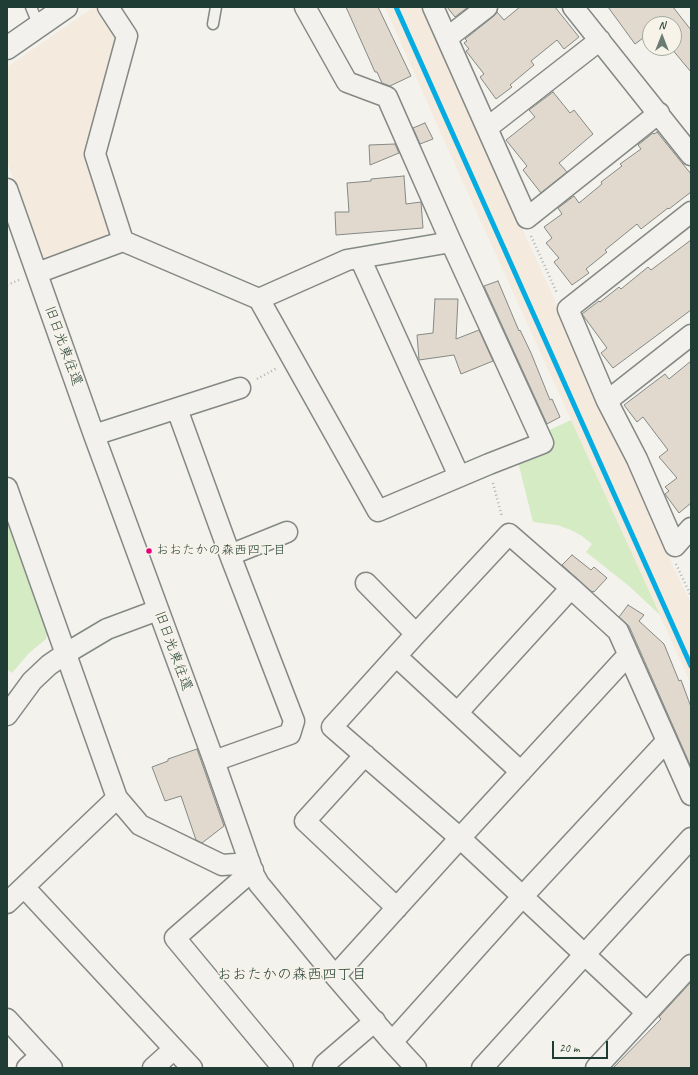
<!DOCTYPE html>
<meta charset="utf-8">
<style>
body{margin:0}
#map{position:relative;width:698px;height:1075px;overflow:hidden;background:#f4f2ec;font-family:Caveat,sans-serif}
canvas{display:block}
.frame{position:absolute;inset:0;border:8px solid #1f3d34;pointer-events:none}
.north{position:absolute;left:642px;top:16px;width:40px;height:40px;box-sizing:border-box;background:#f7f3e8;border:1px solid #a1aaa0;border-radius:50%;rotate:0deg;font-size:11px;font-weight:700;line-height:16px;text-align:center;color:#1f3d34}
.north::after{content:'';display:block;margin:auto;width:14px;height:18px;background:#6a7c74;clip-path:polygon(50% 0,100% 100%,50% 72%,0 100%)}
.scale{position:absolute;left:552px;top:1041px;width:56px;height:18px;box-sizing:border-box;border:2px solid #1f3d34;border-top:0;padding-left:5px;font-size:12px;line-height:14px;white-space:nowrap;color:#1f3d34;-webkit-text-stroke:3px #f7f3e8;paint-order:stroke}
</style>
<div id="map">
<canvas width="698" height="1075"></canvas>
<div class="frame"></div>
<div class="north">N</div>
<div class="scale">20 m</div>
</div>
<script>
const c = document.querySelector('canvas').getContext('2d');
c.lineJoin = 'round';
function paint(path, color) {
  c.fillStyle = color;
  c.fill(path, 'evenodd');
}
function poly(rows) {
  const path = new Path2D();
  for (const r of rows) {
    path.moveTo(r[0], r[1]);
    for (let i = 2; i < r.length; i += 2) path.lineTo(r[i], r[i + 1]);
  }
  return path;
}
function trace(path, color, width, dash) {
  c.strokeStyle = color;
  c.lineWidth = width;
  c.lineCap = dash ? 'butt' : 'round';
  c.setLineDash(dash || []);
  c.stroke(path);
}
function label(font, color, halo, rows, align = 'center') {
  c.font = font + ' Caveat,"Klee One",sans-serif';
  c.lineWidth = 3.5;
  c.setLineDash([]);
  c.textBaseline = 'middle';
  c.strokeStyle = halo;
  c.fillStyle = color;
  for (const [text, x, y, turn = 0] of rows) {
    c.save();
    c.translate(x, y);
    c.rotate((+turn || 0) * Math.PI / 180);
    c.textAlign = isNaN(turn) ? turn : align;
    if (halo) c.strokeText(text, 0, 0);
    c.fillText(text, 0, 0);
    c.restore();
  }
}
const built = poly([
 [94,7,96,7,114,34,116,42,85,158,110,229,106,237,47,258,39,254,7,161,7,67],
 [385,7,423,7,524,233,655,517,674,569,691,603,691,684,443,138]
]);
const green = poly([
 [571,420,660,615,629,586,586,552,592,544,582,536,571,530,557,525,533,522,518,462,543,433],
 [7,516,48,630,46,639,29,653,12,673,7,669]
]);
const building = poly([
 [346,7,378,7,411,76,390,86,382,83,377,72,375,72,346,7],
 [447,7,468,7,455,17,447,7],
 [520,7,555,7,579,37,564,49,557,40,531,61,534,65,510,85,512,87,496,99,480,77,484,74,466,51,469,49,464,43,467,41,465,39,494,16,497,12,504,20,520,7],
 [608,7,673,7,691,30,691,72,671,48,674,48,674,24,650,24,650,33,635,44,608,7],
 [553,92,570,113,574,110,593,134,559,163,567,172,541,193,523,170,527,166,506,140,535,117,529,110,553,92],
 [425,123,433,139,420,144,413,128,425,123],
 [657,132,691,174,691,192,669,209,668,208,641,229,637,224,605,250,607,252,586,269,589,273,572,285,554,262,559,258,546,243,552,238,544,227,562,214,558,208,574,196,579,203,602,184,601,182,622,166,620,164,641,149,638,145,653,133,654,134,657,132],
 [395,144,399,153,370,165,369,145,395,144],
 [404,176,406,204,421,202,423,228,336,235,335,212,349,212,347,183,371,181,371,179,404,176],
 [691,240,691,310,613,368,601,353,607,348,582,314,599,301,600,302,619,287,621,289,648,267,651,270,691,240],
 [498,281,519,331,520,330,531,353,550,400,552,399,560,417,547,424,484,286,498,281],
 [435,299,458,299,456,339,479,330,493,361,461,374,454,355,419,360,417,335,433,333,435,299],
 [691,361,691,503,679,513,665,494,669,491,665,487,677,478,659,457,668,450,643,417,637,422,624,405,665,374,669,379,691,361],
 [572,555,591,570,594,567,607,578,594,592,591,591,562,565,572,555],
 [628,605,644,615,639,621,664,644,679,681,681,680,691,707,691,767,629,626,619,617,628,605],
 [197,749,224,826,202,843,196,840,181,796,165,801,152,767,168,761,168,759,197,749],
 [691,982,691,1068,613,1068,661,1019,659,1017,691,982]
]);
const path = poly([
 [531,236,557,293],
 [7,285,19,280],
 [257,379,277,368],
 [493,483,502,517],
 [676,564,691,596]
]);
const service = poly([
 [31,7,39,26],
 [213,24,216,7]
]);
const minor = poly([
 [108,7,127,36,95,154,123,241],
 [433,7,527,218,659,113],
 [573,7,691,155],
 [447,38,487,7],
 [487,128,600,40],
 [7,189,94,435,214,761,254,875,259,884,335,976,392,1042,416,1068],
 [691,212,568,309,607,401,637,459,675,546,691,528],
 [360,258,459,476],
 [37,273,123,241,259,299,378,511,489,464,543,443,451,242,387,97,347,82,305,7],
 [259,299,347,260,451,242],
 [607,401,691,335],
 [177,409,230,555,294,721,290,734,214,761],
 [94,435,240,388],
 [7,488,117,798,140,825,222,865,250,863],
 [230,555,287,532],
 [366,583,416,634],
 [396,656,521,772],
 [458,712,571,588],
 [7,715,32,681,49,665,65,654,107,629,158,610],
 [365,755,305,821,397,908],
 [253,870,175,938,283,1068],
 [24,887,192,1068],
 [7,903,117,798],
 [335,976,460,838,628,655],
 [646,1012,460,838,332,727,416,634,509,534,571,588,618,631,691,795],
 [7,1019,52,1068],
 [392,1042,522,897,662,746,668,744],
 [27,1068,40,1056],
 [153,1068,174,1049],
 [323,1068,325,1064,375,1021],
 [482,1068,585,954,691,838],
 [596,1068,691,965]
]);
const tertiary = poly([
 [7,48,66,7]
]);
const rail1 = poly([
 [396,7,691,666]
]);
const markers = [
 [149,551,3.5,"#e5007d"]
];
const busNames = [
 ["おおたかの森西四丁目",156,551]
];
const streetNames = [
 ["旧日光東往還",63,346,70],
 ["旧日光東往還",173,651,70]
];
const neighbourhoodNames = [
 ["おおたかの森西四丁目",292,975]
];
paint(built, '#f4eadd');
paint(green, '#d4ebc3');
paint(building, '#e1d8ce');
trace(building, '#848985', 1);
trace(service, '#848985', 13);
trace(minor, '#848985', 23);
trace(tertiary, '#848985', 25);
trace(path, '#b0b2ae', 2.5, [1, 3]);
trace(service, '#f2f1ed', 10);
trace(minor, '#f2f1ed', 20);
trace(tertiary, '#f2f1ed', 22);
trace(rail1, '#05ace1', 5);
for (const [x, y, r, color] of markers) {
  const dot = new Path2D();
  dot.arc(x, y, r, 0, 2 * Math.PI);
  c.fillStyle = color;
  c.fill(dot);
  trace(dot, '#f7f3e8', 1.5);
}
label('13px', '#1f3d34', '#f7f3e8', busNames, 'left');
label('14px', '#1f3d34', '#f7f3e8', streetNames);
label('15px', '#1f3d34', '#f7f3e8', neighbourhoodNames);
</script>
